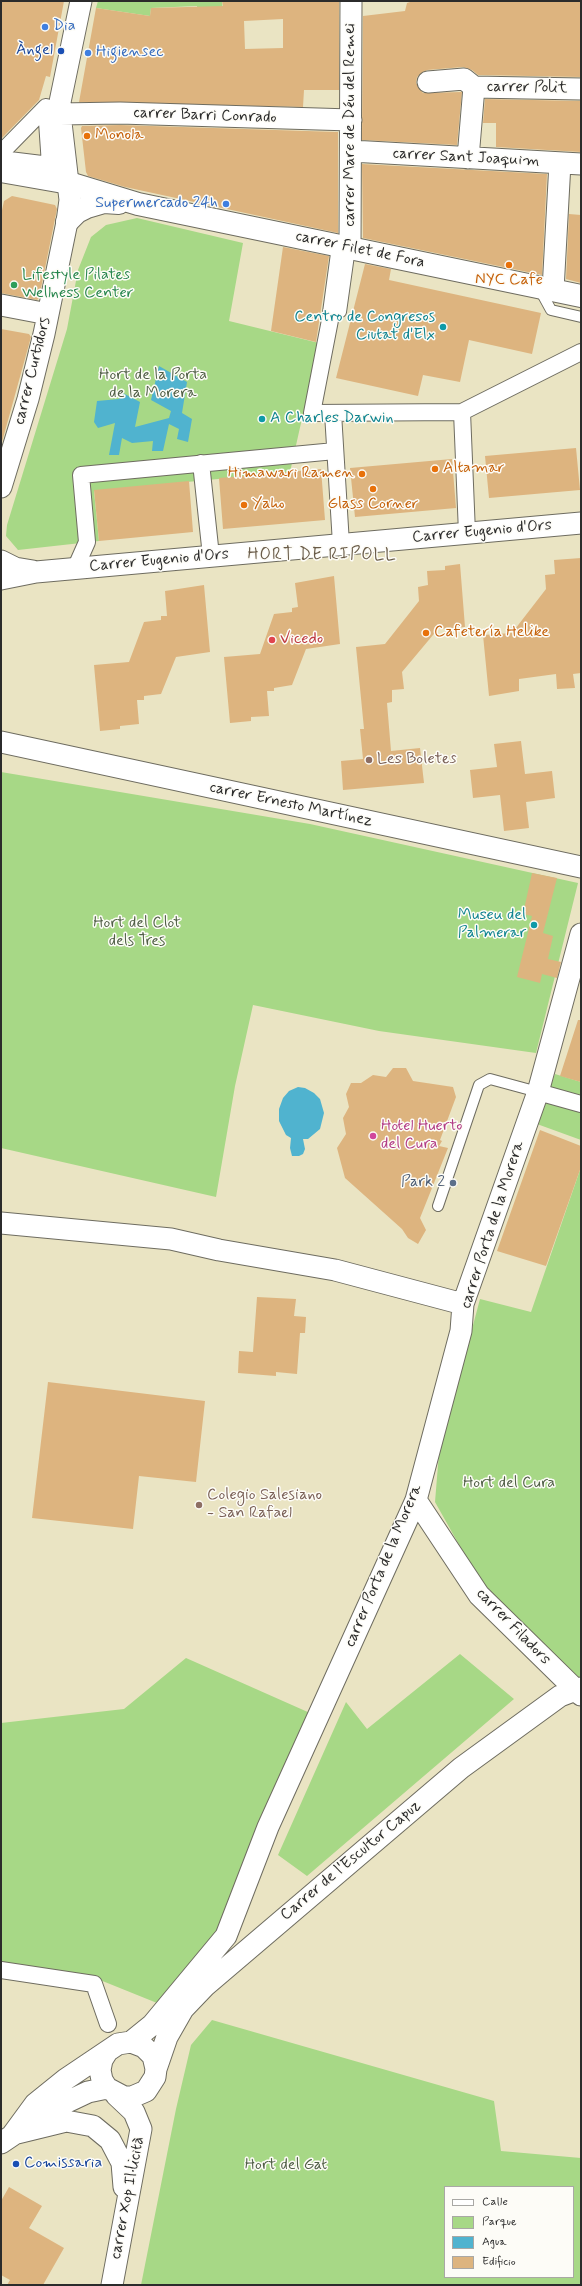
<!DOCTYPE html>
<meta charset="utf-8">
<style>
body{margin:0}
#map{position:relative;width:582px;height:2286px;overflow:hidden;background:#eae4c3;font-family:Mynerve,sans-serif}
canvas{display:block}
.frame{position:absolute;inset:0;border:2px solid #2b2b2b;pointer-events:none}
.legend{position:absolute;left:444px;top:2186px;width:130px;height:92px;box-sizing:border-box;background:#fdfcf7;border:1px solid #a9a8a5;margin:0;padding:5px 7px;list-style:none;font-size:12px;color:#2b2b2b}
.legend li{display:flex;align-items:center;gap:8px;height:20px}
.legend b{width:20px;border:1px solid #a9a8a5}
</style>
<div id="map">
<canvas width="582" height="2286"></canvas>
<div class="frame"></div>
<ul class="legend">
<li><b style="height:5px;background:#fff"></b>Calle</li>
<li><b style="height:11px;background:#a7d886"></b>Parque</li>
<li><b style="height:11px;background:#50b3cf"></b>Agua</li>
<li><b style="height:11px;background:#ddb47f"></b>Edificio</li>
</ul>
</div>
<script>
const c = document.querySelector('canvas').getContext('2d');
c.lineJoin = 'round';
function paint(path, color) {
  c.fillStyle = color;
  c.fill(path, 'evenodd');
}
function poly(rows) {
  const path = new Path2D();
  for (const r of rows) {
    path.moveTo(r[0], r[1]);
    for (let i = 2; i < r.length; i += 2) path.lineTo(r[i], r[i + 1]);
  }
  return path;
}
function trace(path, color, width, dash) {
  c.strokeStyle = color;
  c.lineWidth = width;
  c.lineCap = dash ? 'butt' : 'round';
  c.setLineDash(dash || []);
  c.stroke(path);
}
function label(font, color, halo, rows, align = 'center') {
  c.font = font + ' Mynerve,sans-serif';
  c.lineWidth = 3;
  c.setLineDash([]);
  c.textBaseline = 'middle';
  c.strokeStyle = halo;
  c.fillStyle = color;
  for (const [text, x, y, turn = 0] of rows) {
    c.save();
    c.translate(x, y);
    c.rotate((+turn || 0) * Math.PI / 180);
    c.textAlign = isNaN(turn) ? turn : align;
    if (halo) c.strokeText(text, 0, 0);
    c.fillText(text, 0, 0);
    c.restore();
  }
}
const green = poly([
 [98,1,222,1,227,56,198,43,197,6,151,8,150,16,96,8],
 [137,218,243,243,229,321,319,343,290,472,94,491,99,541,18,550,6,536,7,525,67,329,78,270,91,237,106,225],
 [1,772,310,824,578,883,536,1053,379,1031,253,1005,235,1086,216,1197,1,1148],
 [555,1074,581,1082,581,1140,537,1124],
 [581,1167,581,1677,578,1678,541,1648,476,1575,435,1502,439,1453,480,1299,531,1312],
 [460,1654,514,1699,307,1876,278,1855,346,1702,367,1729],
 [186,1658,310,1713,243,1908,157,2003,100,1980,1,1967,1,1723,124,1709],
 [212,2020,494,2101,501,2151,581,2158,581,2285,141,2285,176,2109,191,2045],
 [445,2187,573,2187,573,2277,445,2277]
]);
const water = poly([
 [159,366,187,382,182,413,192,419,188,442,177,439,179,429,169,424,163,451,152,451,153,441,132,443,122,438,119,455,109,455,115,423,98,428,94,422,97,401,119,399,121,392,140,402,135,427,169,418,171,411,151,400],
 [298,1087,305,1088,314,1093,320,1099,324,1113,320,1129,308,1139,303,1139,305,1149,303,1154,299,1156,292,1156,290,1148,291,1138,286,1135,279,1121,279,1109,283,1098,289,1091]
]);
const building = poly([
 [1,1,64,1,50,77,46,76,39,100,1,139],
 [222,1,339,1,339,90,304,90,303,107,79,102,96,8,150,16,151,8,223,6],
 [283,19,283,48,245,49,244,21],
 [413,1,581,1,581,77,478,75,472,70,463,67,427,70,417,77,416,83,423,93,462,92,457,145,362,140,363,16,405,11,407,3],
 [485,99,581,101,581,152,496,147,496,123,483,123],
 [120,125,338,132,338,233,125,187,88,176,86,172,81,128,82,126],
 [362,164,547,174,542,275,363,238],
 [12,196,55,205,57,209,39,298,37,300,1,293,1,215,4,201],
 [569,214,581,215,581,283,566,279],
 [283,247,329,256,316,342,271,331],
 [365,264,391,269,389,280,541,313,532,354,469,340,460,382,423,375,418,396,336,378],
 [1,329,29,334,31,337,2,442],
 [576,448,580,490,489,498,485,456],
 [452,459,456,508,355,517,350,468],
 [321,469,325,520,223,529,219,478],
 [189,481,193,532,99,541,94,490],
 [581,558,581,673,573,674,575,688,557,689,556,674,519,679,519,691,489,696,483,635,512,633,546,589,545,575,555,574,554,560],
 [460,564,465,627,438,629,402,672,404,689,392,690,392,702,387,703,391,751,420,748,424,783,343,790,341,761,363,759,360,729,364,729,356,647,385,644,419,601,418,587,428,585,427,571,445,570,445,566],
 [334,576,340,644,306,649,292,685,274,688,274,691,267,691,269,716,251,717,251,721,230,723,224,657,260,654,274,614,292,612,292,608,298,607,295,583],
 [204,585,210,652,176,657,161,694,144,696,144,700,137,700,139,724,120,726,120,729,100,731,94,665,129,662,144,622,161,620,161,616,167,616,165,591],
 [521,741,525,774,552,771,555,798,526,802,529,828,504,831,500,795,473,798,470,770,497,767,494,744],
 [532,873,557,878,543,933,553,936,548,959,561,962,557,978,542,974,540,983,517,977,532,916,523,914],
 [578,1020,581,1020,581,1082,560,1076],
 [393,1068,406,1068,413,1081,453,1087,456,1097,440,1140,442,1141,439,1146,448,1148,420,1218,426,1230,418,1244,408,1238,402,1229,345,1178,337,1148,346,1134,343,1118,349,1107,346,1094,351,1083,361,1083,373,1075,386,1077],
 [540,1130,581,1146,581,1167,546,1266,497,1251],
 [257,1297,296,1299,294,1316,306,1317,305,1333,300,1333,297,1374,276,1372,276,1376,238,1373,239,1351,253,1352],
 [48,1382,205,1401,196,1482,139,1476,133,1529,32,1518],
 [9,2187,42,2206,29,2228,64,2248,43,2285,7,2285,10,2280,1,2275,1,2201]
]);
const service = poly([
 [539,288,551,310,581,317],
 [341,312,350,248],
 [438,1206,479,1085,490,1079,538,1092]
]);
const pedestrian = poly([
 [1,153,46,107],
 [1,159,50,165,46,107],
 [340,246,330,320,312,413,462,412,581,352],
 [462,412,467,533],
 [333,413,341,544],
 [201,463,211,556],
 [75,569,87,542,81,475,335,451],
 [538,1092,581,1104],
 [1,1970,94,1984,108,2024]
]);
const minor = poly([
 [428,82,464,79,474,87,581,89],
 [60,114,120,113,351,120],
 [351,151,581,164],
 [468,158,474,87],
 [350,248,351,1],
 [553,290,560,163],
 [1,305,48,314],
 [1,487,28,399,44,334,67,222,70,200,60,114,60,102,81,1],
 [1,561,15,568,33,571],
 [1,579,36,572,581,523],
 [1,742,581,867],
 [1,1223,171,1239,219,1250,335,1270,463,1304],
 [416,1500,479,1595,581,1695],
 [131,2042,152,2025,226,1936,268,1827,416,1500,461,1331,463,1304,538,1092,581,934],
 [156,2069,167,2037,183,2009,205,1986,461,1768,560,1696,581,1688],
 [13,2134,35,2104,66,2079,118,2044,131,2042,144,2047,153,2056,156,2069,155,2077,146,2091,132,2097,124,2097,107,2088,102,2080,100,2070,102,2060,107,2052],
 [13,2134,66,2121,93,2126,110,2140,122,2163,124,2187],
 [1,2143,50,2110,88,2092,107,2088],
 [112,2285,141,2129,134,2112,116,2095]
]);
const tertiary = poly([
 [1,171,69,183,138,204,581,296],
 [67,222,77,212,87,207,104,202,119,203]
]);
const markers = [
 [45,27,4,"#3f7fe0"],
 [61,51,4,"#1a4fb4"],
 [88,53,4,"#3f7fe0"],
 [87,136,4,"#e8710a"],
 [226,204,4,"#3f7fe0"],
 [509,265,4,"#e8710a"],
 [14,285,4,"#2e9e5b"],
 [443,327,4,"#0f9aa8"],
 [262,419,4,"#0f9aa8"],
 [435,469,4,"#e8710a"],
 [362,474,4,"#e8710a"],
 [373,489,4,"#e8710a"],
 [244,505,4,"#e8710a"],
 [426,633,4,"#e8710a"],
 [272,640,4,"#e0444e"],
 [369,760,4,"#8d6e63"],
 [534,925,4,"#0f9aa8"],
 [373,1136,4,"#d1479c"],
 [453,1183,4,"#5c6f8a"],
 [199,1505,4,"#8d6e63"],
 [16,2164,4,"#1a4fb4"]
];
const shopNames = [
 ["Dia",53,27],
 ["Higiensec",96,53],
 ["Supermercado 24h",218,204,"right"]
];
const transitNames = [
 ["Àngel",53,51],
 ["Comissaria",24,2164,"left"]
];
const streetNames = [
 ["carrer Polit",527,88,1],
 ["carrer Barri Conrado",205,116,2],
 ["carrer Mare de Déu del Remei",351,125,-90],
 ["carrer Sant Joaquim",466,158,3],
 ["carrer Filet de Fora",360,250,12],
 ["carrer Curtidors",33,371,-76],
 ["Carrer Eugenio d'Ors",482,532,-5],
 ["Carrer Eugenio d'Ors",159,561,-5],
 ["carrer Ernesto Martínez",291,805,12],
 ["carrer Porta de la Morera",493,1225,-72],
 ["carrer Porta de la Morera",384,1566,-67],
 ["carrer Filadors",513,1627,46],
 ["Carrer de l'Escultor Capuz",351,1861,-40],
 ["carrer Xop Il·licità",128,2198,-79]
];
const foodNames = [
 ["Monola",95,136],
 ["NYC Cafe",509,281,"center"],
 ["Altamar",443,469],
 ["Himawari Ramen",354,474,"right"],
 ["Yaho",252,505],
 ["Glass Corner",373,505,"center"],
 ["Cafetería Helike",434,633]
];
const leisureNames = [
 ["Lifestyle Pilates",22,276],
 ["Wellness Center",22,294]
];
const cultureNames = [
 ["Centro de Congresos",435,318],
 ["Ciutat d'Elx",435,336],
 ["A Charles Darwin",270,419,"left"],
 ["Museu del",526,916],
 ["Palmerar",526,934]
];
const parkNames = [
 ["Hort de la Porta",153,376],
 ["de la Morera",153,394],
 ["Hort del Clot",137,924],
 ["dels Tres",137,942],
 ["Hort del Cura",509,1484],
 ["Hort del Gat",286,2166]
];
const healthNames = [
 ["Vicedo",280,640]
];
const educationNames = [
 ["Les Boletes",377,760],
 ["Colegio Salesiano",207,1496],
 ["- San Rafael",207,1514]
];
const hotelNames = [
 ["Hotel Huerto",381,1127],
 ["del Cura",381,1145]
];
const serviceNames = [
 ["Park 2",445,1183]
];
const neighbourhoodNames = [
 ["HORT DE RIPOLL",322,555]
];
paint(green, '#a7d886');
paint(water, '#50b3cf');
paint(building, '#ddb47f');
trace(service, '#6e6c60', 12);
trace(pedestrian, '#6e6c60', 18);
trace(minor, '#6e6c60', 23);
trace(tertiary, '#6e6c60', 24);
trace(service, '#fff', 10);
trace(pedestrian, '#fff', 16);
trace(minor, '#fff', 21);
trace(tertiary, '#fff', 22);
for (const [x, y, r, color] of markers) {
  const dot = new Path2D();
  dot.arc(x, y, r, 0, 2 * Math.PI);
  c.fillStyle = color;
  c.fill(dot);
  trace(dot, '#fdfcf7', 1.5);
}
label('16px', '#366cbe', '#fdfcf7', shopNames, 'left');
label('16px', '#164399', '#fdfcf7', transitNames, 'right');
label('16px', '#2b2b2b', '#fdfcf7', streetNames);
label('16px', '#c56008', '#fdfcf7', foodNames, 'left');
label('16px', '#27864d', '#fdfcf7', leisureNames, 'left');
label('16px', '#0d838f', '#fdfcf7', cultureNames, 'right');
label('16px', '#505f46', '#fdfcf7', parkNames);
label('16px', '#be3a42', '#fdfcf7', healthNames, 'left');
label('16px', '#785e54', '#fdfcf7', educationNames, 'left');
label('16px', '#b23c85', '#fdfcf7', hotelNames, 'left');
label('16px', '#4e5e75', '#fdfcf7', serviceNames, 'right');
c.letterSpacing = '1px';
label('17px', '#695b48', '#fdfcf7', neighbourhoodNames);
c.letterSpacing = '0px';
</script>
